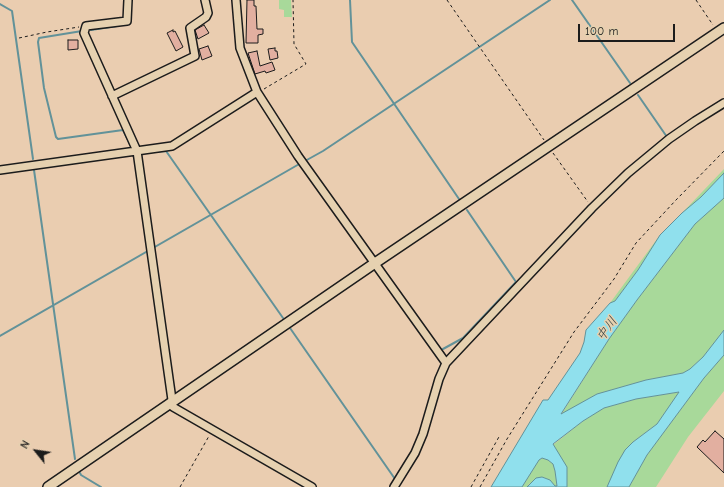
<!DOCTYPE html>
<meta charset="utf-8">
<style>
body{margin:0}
#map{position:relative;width:724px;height:487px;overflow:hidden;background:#eacdb0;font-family:"Comic Neue",sans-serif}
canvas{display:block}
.north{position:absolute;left:16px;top:431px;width:40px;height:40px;-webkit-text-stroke:3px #e6d1b0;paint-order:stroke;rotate:300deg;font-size:11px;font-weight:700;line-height:16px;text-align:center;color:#1c1c1c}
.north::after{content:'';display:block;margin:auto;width:14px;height:18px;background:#1c1c1c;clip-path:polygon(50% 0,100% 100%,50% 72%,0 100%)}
.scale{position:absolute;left:578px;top:24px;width:97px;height:18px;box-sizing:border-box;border:2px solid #1c1c1c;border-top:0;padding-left:5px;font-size:12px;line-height:14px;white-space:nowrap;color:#1c1c1c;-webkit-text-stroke:3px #e6d1b0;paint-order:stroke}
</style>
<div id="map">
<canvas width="724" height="487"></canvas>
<div class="north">N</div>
<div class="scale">100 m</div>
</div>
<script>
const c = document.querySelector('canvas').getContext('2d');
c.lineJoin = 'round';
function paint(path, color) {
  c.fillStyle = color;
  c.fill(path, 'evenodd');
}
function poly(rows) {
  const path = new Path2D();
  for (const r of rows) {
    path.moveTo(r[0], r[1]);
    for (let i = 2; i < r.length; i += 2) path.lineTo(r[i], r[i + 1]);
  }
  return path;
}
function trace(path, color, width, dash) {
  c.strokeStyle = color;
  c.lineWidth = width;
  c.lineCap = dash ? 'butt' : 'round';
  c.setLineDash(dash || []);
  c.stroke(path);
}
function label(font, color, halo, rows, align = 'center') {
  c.font = font + ' "Comic Neue","Klee One",sans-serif';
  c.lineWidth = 3;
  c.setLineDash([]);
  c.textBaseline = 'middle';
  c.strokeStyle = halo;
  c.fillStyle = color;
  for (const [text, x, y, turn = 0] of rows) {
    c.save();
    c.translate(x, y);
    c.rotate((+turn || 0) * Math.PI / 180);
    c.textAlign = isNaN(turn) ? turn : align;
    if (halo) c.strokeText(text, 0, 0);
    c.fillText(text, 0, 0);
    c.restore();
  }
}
const green = poly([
 [279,0,291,0,292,17,284,17,284,10,279,9],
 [724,169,724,173,701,197,682,213],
 [724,198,724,330,715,342,703,357,690,369,683,373,646,380,597,394,561,415,609,339,637,300,695,224],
 [660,235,638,270,615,301,610,303],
 [724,355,724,391,688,437,656,487,629,487,647,455,704,378],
 [680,392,657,424,633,442,607,487,567,487,567,480,558,453,553,445,583,421,604,408,636,399],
 [542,458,548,460,553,464,555,471,557,486,555,487,550,480,542,477,529,484,527,487,522,487,539,460]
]);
const water = poly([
 [724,173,724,198,695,224,637,300,609,339,561,414,597,394,646,380,683,373,690,369,703,357,724,330,724,355,704,378,647,455,629,487,607,487,618,462,625,450,633,442,657,424,679,392,636,399,604,408,583,421,553,444,567,467,567,487,527,487,536,478,542,477,550,480,555,486,557,486,555,471,553,464,548,460,542,458,539,460,522,487,491,487,543,400,548,400,580,353,584,342,586,330,610,303,615,301,638,270,660,235,682,213,701,197,724,173]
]);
const stream = poly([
 [350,0,352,42,459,199],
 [572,0,630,83],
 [0,4,12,11,33,159],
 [91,30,117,26],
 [82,31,39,38,38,42,44,88,56,137,58,139,123,130,131,146],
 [638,95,667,137],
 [153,152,166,151,283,318],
 [305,161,323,151,550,0],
 [34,170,75,459],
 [290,328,395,479],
 [0,336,301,163],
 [443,349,463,338,516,282,467,210],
 [80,473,81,475,101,487]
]);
const building = poly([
 [247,0,254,0,254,6,256,6,257,29,263,29,263,34,258,35,258,43,246,43,247,0],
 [204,25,209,33,198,39,195,30,204,25],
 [173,30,173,32,175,31,183,47,176,51,167,33,173,30],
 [68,40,78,40,78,49,68,50,68,40],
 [208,46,212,56,202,60,199,49,208,46],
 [275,48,275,51,277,51,278,58,270,60,268,49,275,48],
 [257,51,260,66,272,62,275,70,266,73,265,71,255,74,248,53,257,51],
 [715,431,724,439,724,473,697,447,703,440,705,442,715,431]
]);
const path = poly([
 [447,0,544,140],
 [696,0,713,25],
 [19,38,47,32,79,27],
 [264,89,306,64,294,44,293,0],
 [553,153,588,202],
 [180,487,209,436],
 [471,487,500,435],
 [480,487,507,439,574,332,614,279,636,243,676,200,724,151]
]);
const street = poly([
 [128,0,127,21,86,26,84,33,137,151,173,407,312,487],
 [236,0,240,48,257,92,298,156,446,363],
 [112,96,195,56,190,28,206,17,208,13,205,0],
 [0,170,172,146,257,92],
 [394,487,415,453,423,434,439,379,446,363,592,208,628,173,669,139,695,121,724,103]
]);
const secondary = poly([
 [48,487,375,263,724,28]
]);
const waterNames = [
 ["中川",607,329,-54]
];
paint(green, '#a8d99a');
paint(water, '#90e0ed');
trace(water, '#629299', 1);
trace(stream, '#629299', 2);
paint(building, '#e2afa0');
trace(building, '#1c1c1c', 1);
trace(street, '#1c1c1c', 10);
trace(secondary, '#1c1c1c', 12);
trace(path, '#1c1c1c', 1, [3, 3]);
trace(street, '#e6d1b0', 7);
trace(secondary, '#e6d1b0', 9);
label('italic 13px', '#334346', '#e6d1b0', waterNames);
</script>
